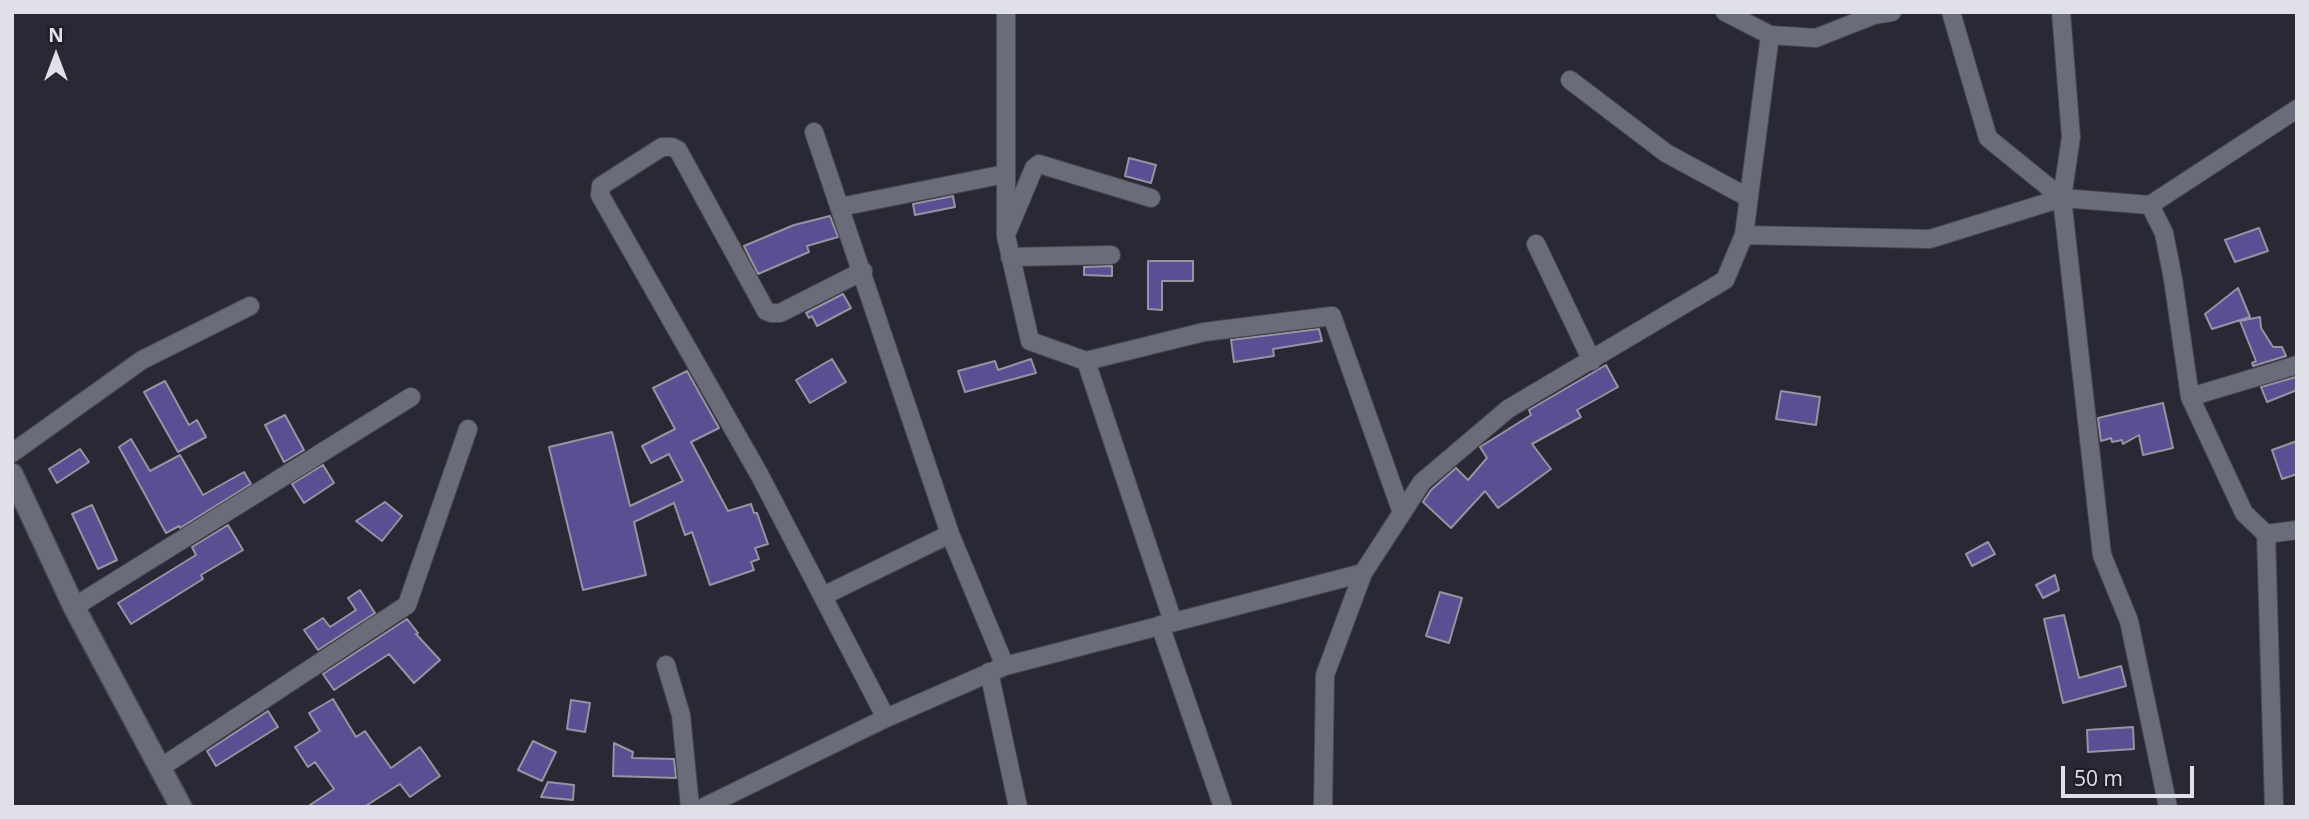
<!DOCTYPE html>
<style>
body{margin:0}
#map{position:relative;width:2309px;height:819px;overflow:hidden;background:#292935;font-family:"Open Sans",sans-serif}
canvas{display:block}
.frame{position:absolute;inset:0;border:14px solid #e0e0e8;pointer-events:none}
.north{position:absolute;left:21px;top:21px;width:70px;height:70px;-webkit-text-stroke:5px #1f202a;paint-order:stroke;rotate:0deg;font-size:19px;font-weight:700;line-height:28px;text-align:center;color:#e0e0e8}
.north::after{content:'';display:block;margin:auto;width:24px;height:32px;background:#e0e0e8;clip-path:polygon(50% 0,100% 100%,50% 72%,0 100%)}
.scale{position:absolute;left:2061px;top:766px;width:133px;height:32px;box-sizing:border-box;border:4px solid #e0e0e8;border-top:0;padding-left:9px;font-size:21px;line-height:24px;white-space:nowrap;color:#e0e0e8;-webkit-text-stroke:5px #1f202a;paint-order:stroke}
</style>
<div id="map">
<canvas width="2309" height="819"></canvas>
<div class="frame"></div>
<div class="north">N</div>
<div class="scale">50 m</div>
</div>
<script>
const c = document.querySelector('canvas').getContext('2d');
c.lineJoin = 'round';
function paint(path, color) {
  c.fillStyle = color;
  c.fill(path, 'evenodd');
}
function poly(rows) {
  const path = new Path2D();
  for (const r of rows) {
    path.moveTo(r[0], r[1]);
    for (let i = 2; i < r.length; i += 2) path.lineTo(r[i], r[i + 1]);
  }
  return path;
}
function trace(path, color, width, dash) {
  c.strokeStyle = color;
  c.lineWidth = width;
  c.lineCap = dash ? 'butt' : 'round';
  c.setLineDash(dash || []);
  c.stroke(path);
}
const building = poly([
 [1129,158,1156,165,1151,183,1125,176,1129,158],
 [953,196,955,207,915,215,913,204,953,196],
 [830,216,838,237,807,246,809,252,758,274,744,246,794,225,830,216],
 [2259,228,2268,251,2235,262,2225,240,2259,228],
 [1148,261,1193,261,1193,281,1162,281,1162,310,1148,309,1148,261],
 [1112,266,1112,276,1084,275,1084,267,1112,266],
 [2238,288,2250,317,2212,329,2205,314,2238,288],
 [843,294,851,308,817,326,812,316,809,318,806,313,843,294],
 [2260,317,2261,328,2273,347,2282,347,2286,356,2253,366,2252,363,2256,361,2240,321,2260,317],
 [1319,329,1322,341,1273,349,1274,356,1234,362,1231,340,1319,329],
 [832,359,846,382,810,403,796,380,832,359],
 [1031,359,1036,373,965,392,958,371,995,361,998,370,1031,359],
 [1606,365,1618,387,1577,410,1581,417,1532,444,1551,469,1498,508,1485,491,1451,528,1423,502,1431,490,1456,468,1468,480,1487,458,1480,447,1531,415,1529,410,1606,365],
 [687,371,719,428,691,442,728,511,751,504,754,513,757,513,768,544,755,548,759,559,751,562,754,570,710,585,692,532,685,535,674,503,634,522,646,575,583,590,549,447,612,432,630,506,683,481,669,454,651,463,642,446,675,429,653,388,687,371],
 [2296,377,2297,390,2267,402,2261,387,2296,377],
 [165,381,189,425,197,420,206,437,178,452,144,392,165,381],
 [1781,391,1820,397,1816,425,1776,419,1781,391],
 [2163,403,2173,448,2143,455,2139,435,2123,444,2122,440,2112,442,2111,438,2101,441,2098,418,2163,403],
 [285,415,304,450,284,462,265,425,285,415],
 [131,439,150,471,180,455,203,495,244,472,251,484,180,528,179,526,166,533,119,447,131,439],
 [2297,441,2297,474,2282,479,2272,450,2297,441],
 [80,449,89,462,57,483,49,469,80,449],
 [323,465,334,483,304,503,292,484,323,465],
 [385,502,402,516,382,541,356,521,385,502],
 [92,505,117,560,98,569,72,514,92,505],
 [228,525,243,550,201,575,203,579,131,624,118,603,196,555,192,547,228,525],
 [1988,542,1995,554,1972,566,1966,554,1988,542],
 [2055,575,2059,590,2043,598,2036,585,2055,575],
 [360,590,375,613,318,650,304,630,323,618,330,627,356,610,348,598,360,590],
 [1440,592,1462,598,1449,643,1426,636,1440,592],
 [2064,615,2079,678,2121,666,2126,686,2063,703,2044,619,2064,615],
 [407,619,418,633,416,634,440,660,414,683,389,654,334,690,323,674,407,619],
 [333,699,356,737,365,731,391,768,420,747,440,776,410,797,400,784,364,807,307,807,334,789,315,762,308,767,295,747,320,731,309,713,333,699],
 [571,700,590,703,585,732,567,729,571,700],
 [268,711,278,727,216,766,207,751,268,711],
 [2133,727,2134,749,2088,752,2087,730,2133,727],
 [533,741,556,752,542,781,518,770,533,741],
 [614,743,633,752,632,758,674,759,676,778,613,776,614,743],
 [548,782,574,785,573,800,541,797,548,782]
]);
const minor = poly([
 [1006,12,1006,236,1030,341,1086,361,1173,622],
 [1725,12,1770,35,1816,38,1874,15,1892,12],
 [1951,12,1988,138,2062,198,2150,205,2164,233,2173,279,2190,397,2244,513,2266,534,2274,807],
 [2061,12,2071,137,2062,198,2102,555,2129,621,2168,807],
 [1570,80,1666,153,1749,198],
 [814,132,950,534,1005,666],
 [2150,205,2297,109],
 [840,207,1005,174],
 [1008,230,1034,168,1039,164,1151,198],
 [1744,235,1930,239,2062,198],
 [1536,244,1592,361],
 [1010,257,1111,255],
 [863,271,780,313,771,313,766,311,678,150,672,147,662,147,601,186,600,195,759,474,886,718],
 [1086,361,1204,332,1332,316,1402,513],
 [2190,397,2297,365],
 [12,453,142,360,250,306],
 [2266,534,2297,530],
 [823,596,950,534],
 [74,607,411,397],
 [1160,625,1223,807],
 [666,665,681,715,690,807],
 [989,672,1018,807],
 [160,768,407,605,468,429],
 [704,807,886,718,1005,666,1363,573],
 [1323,807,1325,675,1363,573,1422,482,1508,409,1725,280,1744,235,1770,35]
]);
const tertiary = poly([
 [12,474,74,607,181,807]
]);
paint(building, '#5c4e92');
trace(building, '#9694a2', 2);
trace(minor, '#484851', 20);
trace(tertiary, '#484851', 24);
trace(minor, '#6b6c79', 18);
trace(tertiary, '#6b6c79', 21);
</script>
